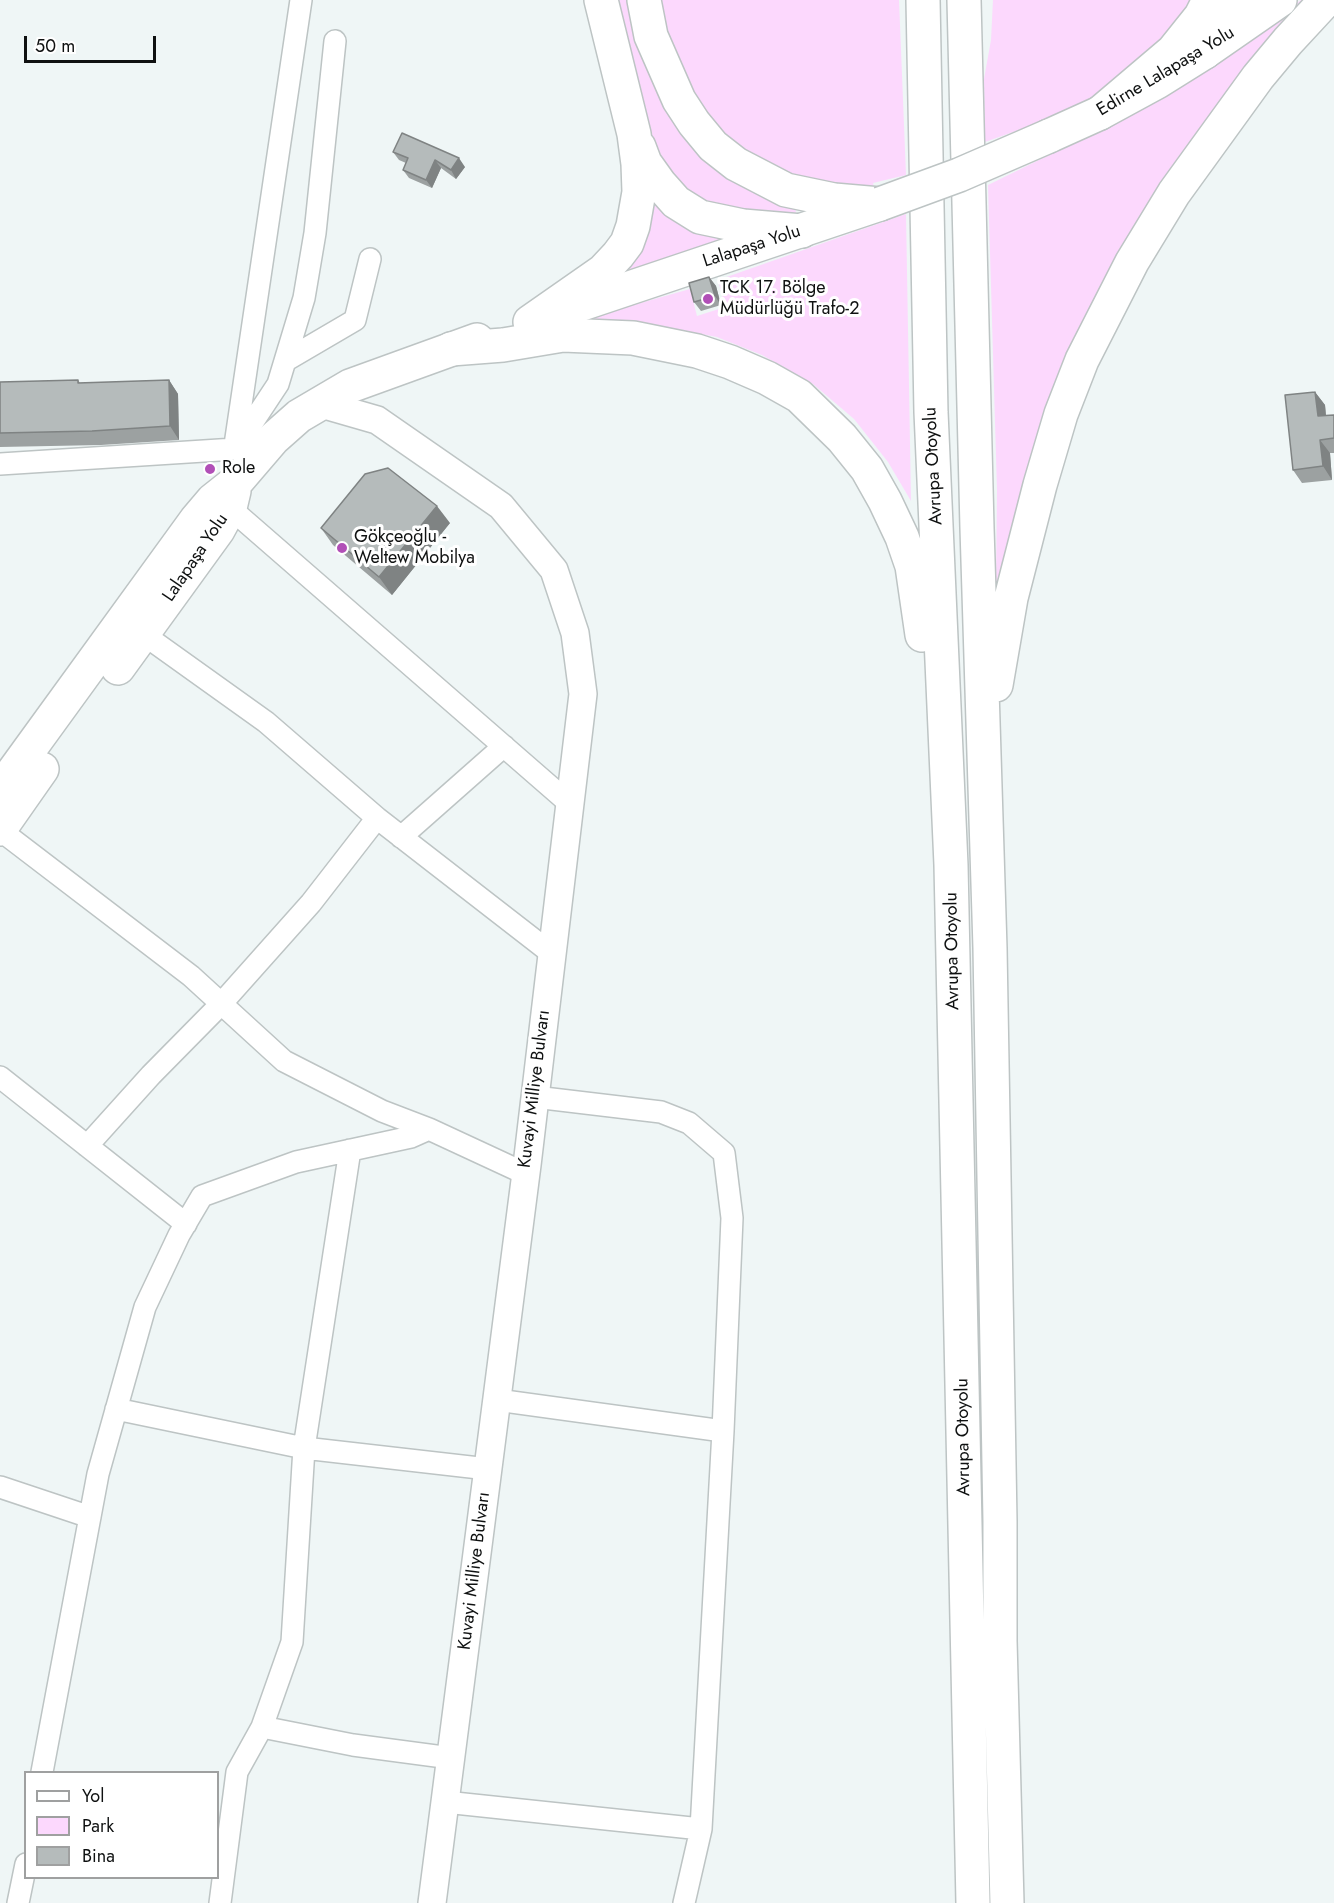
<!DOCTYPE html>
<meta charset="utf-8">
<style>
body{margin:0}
#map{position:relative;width:1334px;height:1903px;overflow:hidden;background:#eff6f6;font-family:Jost,sans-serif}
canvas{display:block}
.legend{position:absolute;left:24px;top:1771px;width:195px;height:108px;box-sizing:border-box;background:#fff;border:2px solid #9fa0a0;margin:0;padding:8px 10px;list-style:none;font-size:18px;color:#0f1111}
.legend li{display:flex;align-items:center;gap:12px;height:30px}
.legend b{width:30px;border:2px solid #9fa0a0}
.scale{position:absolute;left:24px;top:36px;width:132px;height:27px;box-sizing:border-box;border:3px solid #0f1111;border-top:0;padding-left:8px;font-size:18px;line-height:21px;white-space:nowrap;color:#0f1111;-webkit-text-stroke:4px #fff;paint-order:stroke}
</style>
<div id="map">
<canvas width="1334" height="1903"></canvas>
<ul class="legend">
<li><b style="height:8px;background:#fff"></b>Yol</li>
<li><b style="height:16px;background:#fcd8fd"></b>Park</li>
<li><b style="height:16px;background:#b5bbbb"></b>Bina</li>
</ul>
<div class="scale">50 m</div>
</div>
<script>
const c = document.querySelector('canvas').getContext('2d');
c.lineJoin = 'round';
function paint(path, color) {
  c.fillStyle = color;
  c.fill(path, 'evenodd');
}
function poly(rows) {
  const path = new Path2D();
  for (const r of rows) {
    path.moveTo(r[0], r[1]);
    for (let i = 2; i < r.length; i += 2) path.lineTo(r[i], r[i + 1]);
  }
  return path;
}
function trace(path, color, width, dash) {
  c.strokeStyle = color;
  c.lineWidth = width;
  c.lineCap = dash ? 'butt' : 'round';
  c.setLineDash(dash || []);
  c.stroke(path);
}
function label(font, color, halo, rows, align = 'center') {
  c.font = font + ' Jost,sans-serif';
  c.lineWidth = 6;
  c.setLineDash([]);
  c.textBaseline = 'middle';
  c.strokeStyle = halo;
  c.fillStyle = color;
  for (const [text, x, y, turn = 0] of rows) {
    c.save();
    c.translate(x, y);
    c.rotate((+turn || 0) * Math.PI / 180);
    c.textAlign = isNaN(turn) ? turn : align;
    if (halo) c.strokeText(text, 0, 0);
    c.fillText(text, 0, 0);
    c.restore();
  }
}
const green = poly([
 [611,0,633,0,648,62,795,203,796,215,777,219,689,198,653,157],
 [662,0,899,0,906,175,873,183,874,188,806,186,727,142,730,138,706,114,688,85,673,52,665,24],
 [993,0,1197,0,1183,22,1098,95,1061,115,985,142,984,79,991,40],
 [1301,0,1312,0,1159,195,1004,581,996,582,997,490,988,185,1090,135,1249,39],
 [647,196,735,236,610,279],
 [906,214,911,501,888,462,854,419,813,384,762,355,717,337,640,322,570,323,690,289,697,316,725,307,718,280]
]);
const minor = poly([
 [285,361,355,320,370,259],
 [235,445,301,0],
 [0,464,235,449,278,384,304,298,315,233,335,41],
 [230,508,569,803],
 [143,634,266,722,377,818,551,953],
 [0,830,191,976,284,1061,382,1111,429,1129],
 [401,837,504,746],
 [0,1077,186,1224],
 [535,1097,661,1112,689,1123,724,1153,732,1218,723,1431,701,1829,684,1903],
 [87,1146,151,1075,221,1004,311,903,377,818],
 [497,1400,723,1431],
 [116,1409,304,1448,488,1469],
 [0,1487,90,1517],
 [262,1727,353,1745,451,1758],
 [42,1772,98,1474,145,1307,179,1235,202,1196,296,1162,411,1137,429,1129,526,1174],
 [445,1802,701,1829],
 [18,1903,26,1864],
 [220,1903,237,1772,262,1727,292,1642,304,1448,350,1150]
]);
const tertiary = poly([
 [318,403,377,420,501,506,554,570,575,633,583,694,527,1165,432,1903]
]);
const primary = poly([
 [1049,136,1100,113,1157,82,1205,52,1280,0],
 [543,317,880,204],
 [118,668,218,530,230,508,234,491],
 [0,790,196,520,213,500,237,481,273,439,299,416,350,386,477,340],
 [0,829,42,769]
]);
const motorway = poly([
 [644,0,651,36,679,100,694,123,713,146,736,164,786,190,834,200,880,204],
 [923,0,931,412,951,865,973,1903],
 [964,0,977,528,990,948,1000,1521,1000,1641,1007,1903],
 [1205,52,1221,33,1238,0],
 [1100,113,1173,51,1201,16,1209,0],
 [639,147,645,163,660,184,676,202,700,217,743,226,802,231],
 [530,322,603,271,618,255,627,243,633,226,639,192,638,164,634,134,601,0],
 [451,349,503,345,563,335,633,338,697,351,730,362,767,378,799,396,842,438,867,469,885,501,902,537,912,566,922,635],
 [996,685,1011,598,1040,485,1061,414,1082,360,1132,262,1174,193,1258,77,1288,41,1326,0]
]);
const primaryBridge = poly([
 [880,204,959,175,1049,136]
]);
const wall = poly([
 [393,152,465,167,456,179,441,168,432,188,409,178,403,170,406,163,399,160],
 [709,277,716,286,721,305,701,311,694,302],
 [78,380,80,383,169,380,178,394,179,440,101,445,0,447,0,382],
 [1315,392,1325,405,1326,415,1334,415,1334,453,1330,453,1332,480,1302,483,1293,470],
 [450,523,392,595,333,545,321,528]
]);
const shadedWall = poly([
 [459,158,465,167,456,179,451,170],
 [435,160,441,168,432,188,426,180],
 [709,277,716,286,721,305,715,296],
 [169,380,178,394,179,440,170,426],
 [1315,392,1325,405,1327,429,1318,416],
 [1320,440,1330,453,1332,480,1323,466],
 [437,506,450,523,392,595,379,577]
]);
const building = poly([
 [402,133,459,158,451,170,435,160,426,180,403,170,408,158,393,152,402,133],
 [709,277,715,296,694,302,689,283,709,277],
 [78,380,78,383,169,380,170,426,92,431,0,433,0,382,78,380],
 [1315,392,1318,416,1334,415,1334,438,1320,440,1323,466,1293,470,1285,395,1315,392],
 [388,468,437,506,379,577,321,528,365,474,388,468]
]);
const markers = [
 [708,299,6,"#b14fb7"],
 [210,469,6,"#b14fb7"],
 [342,548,6,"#b14fb7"]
];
const streetNames = [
 ["Edirne Lalapaşa Yolu",1166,72,-31],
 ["Lalapaşa Yolu",752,247,-18],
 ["Avrupa Otoyolu",934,466,-93],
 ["Lalapaşa Yolu",196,558,-56],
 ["Avrupa Otoyolu",953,951,-91],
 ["Kuvayi Milliye Bulvarı",535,1089,-83],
 ["Avrupa Otoyolu",964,1437,-91],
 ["Kuvayi Milliye Bulvarı",475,1571,-83]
];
const poiNames = [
 ["TCK 17. Bölge",720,289],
 ["Müdürlüğü Trafo-2",720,310],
 ["Role",222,469],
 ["Gökçeoğlu -",354,538],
 ["Weltew Mobilya",354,559]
];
paint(green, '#fcd8fd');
trace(minor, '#bdc4c4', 24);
trace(tertiary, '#bdc4c4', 30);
trace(primary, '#bdc4c4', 36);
trace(motorway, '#bdc4c4', 36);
trace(minor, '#fff', 21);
trace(tertiary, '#fff', 27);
trace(primary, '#fff', 33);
trace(motorway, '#fff', 33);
trace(primaryBridge, '#bdc4c4', 36, []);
trace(primaryBridge, '#fff', 33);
paint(wall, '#9ca1a1');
paint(shadedWall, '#7f8383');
paint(building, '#b5bbbb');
trace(building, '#7f8383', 1.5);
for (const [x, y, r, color] of markers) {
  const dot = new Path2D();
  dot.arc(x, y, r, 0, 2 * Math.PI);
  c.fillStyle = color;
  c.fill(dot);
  trace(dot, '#fff', 2);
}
label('18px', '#0f1111', '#fff', streetNames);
label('18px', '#0f1111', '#fff', poiNames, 'left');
</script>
